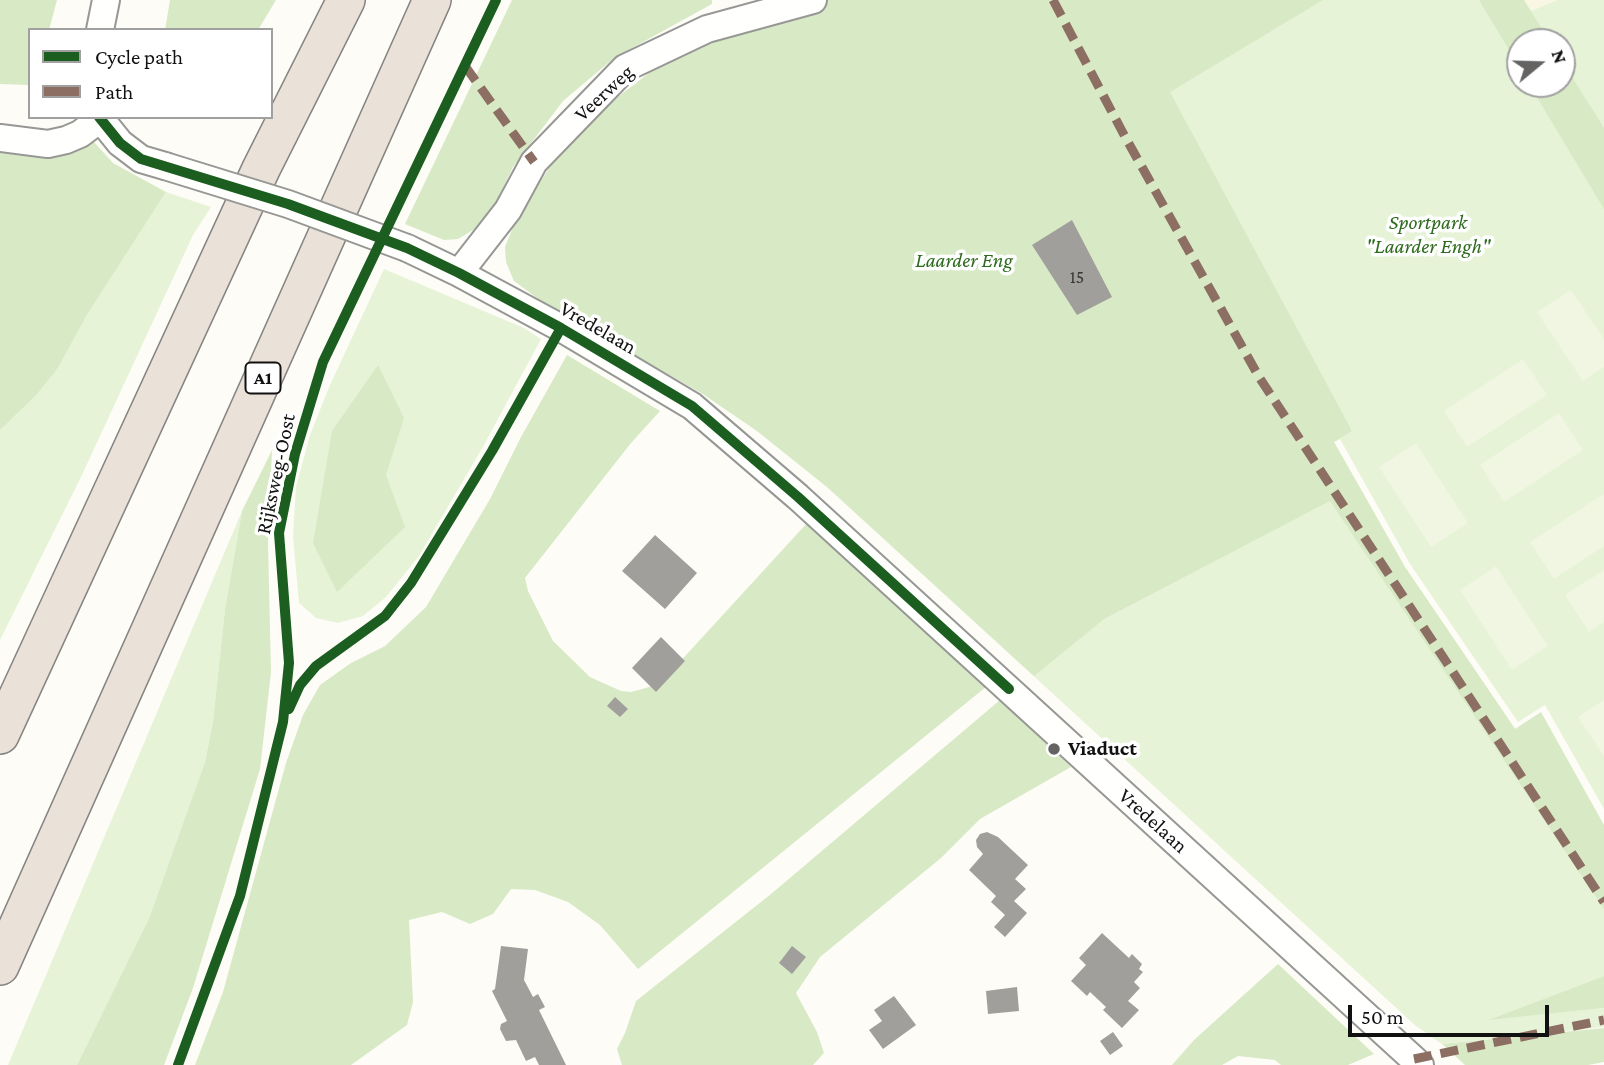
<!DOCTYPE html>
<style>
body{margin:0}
#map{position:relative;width:1604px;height:1065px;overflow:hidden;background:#fdfcf7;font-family:"Crimson Pro",serif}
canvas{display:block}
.legend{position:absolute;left:28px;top:28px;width:245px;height:91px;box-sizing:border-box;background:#fff;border:2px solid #a0a0a0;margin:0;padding:9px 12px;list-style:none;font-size:21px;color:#111}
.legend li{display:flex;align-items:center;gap:14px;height:35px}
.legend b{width:35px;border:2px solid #a0a0a0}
.north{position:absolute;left:1506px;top:28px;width:70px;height:70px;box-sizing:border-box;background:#fff;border:2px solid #a0a0a0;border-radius:50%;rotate:71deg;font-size:19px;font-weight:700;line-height:28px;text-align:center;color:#111}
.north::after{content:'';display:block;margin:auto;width:24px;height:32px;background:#646362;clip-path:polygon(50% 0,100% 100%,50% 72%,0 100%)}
.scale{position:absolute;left:1348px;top:1005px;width:201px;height:32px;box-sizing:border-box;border:4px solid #111;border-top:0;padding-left:9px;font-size:21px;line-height:24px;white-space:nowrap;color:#111;-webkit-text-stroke:5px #fff;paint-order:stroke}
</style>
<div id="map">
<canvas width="1604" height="1065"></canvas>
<ul class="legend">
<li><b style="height:9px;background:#1b5e20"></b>Cycle path</li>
<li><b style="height:9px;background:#8d6e63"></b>Path</li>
</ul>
<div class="north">N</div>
<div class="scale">50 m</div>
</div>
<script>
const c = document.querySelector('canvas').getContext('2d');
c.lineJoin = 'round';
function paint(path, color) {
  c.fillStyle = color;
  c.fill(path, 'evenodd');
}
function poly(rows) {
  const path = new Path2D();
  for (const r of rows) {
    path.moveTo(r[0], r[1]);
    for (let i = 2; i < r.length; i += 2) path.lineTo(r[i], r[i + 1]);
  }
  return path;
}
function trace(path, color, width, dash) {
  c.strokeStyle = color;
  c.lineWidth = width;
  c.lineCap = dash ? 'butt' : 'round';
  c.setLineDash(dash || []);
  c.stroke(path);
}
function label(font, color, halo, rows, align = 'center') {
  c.font = font + ' "Crimson Pro",serif';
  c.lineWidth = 7;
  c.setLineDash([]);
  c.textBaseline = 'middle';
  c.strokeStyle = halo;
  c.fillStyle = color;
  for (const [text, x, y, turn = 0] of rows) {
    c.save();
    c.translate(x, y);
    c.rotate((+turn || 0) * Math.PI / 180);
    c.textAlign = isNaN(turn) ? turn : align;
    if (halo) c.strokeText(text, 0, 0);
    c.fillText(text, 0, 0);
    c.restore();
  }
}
const farmland = poly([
 [1524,0,1557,0,1531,11]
]);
const green = poly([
 [845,0,1524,0,1531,11,1557,0,1604,0,1604,809,1545,705,1518,722,1410,564,1340,439,1334,442,1405,567,1604,859,1604,976,1491,1019,1604,1008,1604,1027,1442,1044,1416,1026,827,487,757,431,703,394,544,303,514,281,506,262,505,247,516,220,539,186,605,107,658,66],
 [1520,42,1562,42,1562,84,1520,84],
 [166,192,211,207,193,235,81,477,0,640,0,430,58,368,87,315],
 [384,269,524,328,541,339,484,445,419,556,386,597,363,616,338,623,316,618,299,603,293,536,296,487,310,435,330,385],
 [242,511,225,609,213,721,205,762,149,918,77,1065,8,1065]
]);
const forest = poly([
 [0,0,57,0,49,30,30,30,30,85,0,84],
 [170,0,276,0,258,30,165,30],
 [512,0,712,0,712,4,614,58,563,101,513,167,493,208,475,229,458,239,444,240,405,224],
 [811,0,1323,0,1170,92,1352,431,1334,442,1405,567,1515,729,1541,712,1604,825,1604,909,1330,501,1104,619,1034,676,827,487,757,431,703,394,544,303,514,281,506,262,505,247,516,220,565,143,605,107,658,66,706,42],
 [1479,0,1524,0,1550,42,1520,42,1520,68],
 [1562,61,1604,128,1604,209,1529,84,1562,84],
 [94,142,113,163,166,192,87,315,58,368,36,395,0,430,0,145,70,151],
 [567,355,660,411,631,443,525,578,528,591,553,641,590,677,621,691,631,692,653,686,665,678,808,522,986,687,638,969,600,925,568,902,535,890,511,889,493,914,470,924,442,912,409,920,413,1002,407,1025,351,1065,195,1065,223,992,286,763,303,715,320,685,351,663,385,646,426,607,490,499,521,437],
 [378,365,404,418,386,475,405,527,337,592,313,543,332,431],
 [272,450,268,543,271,672,260,769,193,988,164,1065,77,1065,149,918,205,762,213,721,225,609,242,511],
 [1000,700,1071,767,980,819,941,858,820,957,796,993,817,1032,824,1053,813,1065,622,1065,617,1049,625,1033,636,1001,771,894],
 [1278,964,1374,1054,1348,1065,1281,1065,1275,1060,1238,1056,1222,1065,1172,1065,1194,1040],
 [1604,976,1604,1008,1488,1020],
 [1604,1028,1604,1062,1588,1065,1465,1065,1442,1044]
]);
const pitch = poly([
 [1571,290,1604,339,1604,367,1583,381,1537,312],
 [1523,359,1547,395,1467,447,1444,411],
 [1559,413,1583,450,1504,502,1480,465],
 [1416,443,1468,523,1431,547,1379,467],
 [1604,494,1604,546,1554,579,1530,542],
 [1496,566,1548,646,1512,670,1460,590],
 [1604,570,1604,622,1589,632,1565,595],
 [1604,700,1604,756,1578,717]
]);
const building = poly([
 [1072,220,1112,297,1077,315,1032,245],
 [655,535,697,573,665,609,622,571],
 [661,637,685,661,656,692,632,668],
 [615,697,628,709,620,717,607,706],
 [987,832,998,837,1028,865,1015,879,1026,889,1014,901,1027,913,1005,937,994,927,1005,915,991,902,996,896,969,870,983,854,977,847,976,840,980,834],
 [1102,933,1129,958,1132,954,1142,964,1139,969,1143,972,1134,982,1140,988,1128,1001,1139,1010,1122,1028,1103,1010,1106,1007,1090,992,1087,996,1071,981,1086,965,1079,958],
 [501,946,528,949,524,980,533,997,538,994,545,1007,539,1010,566,1065,539,1065,535,1057,526,1061,516,1040,506,1041,500,1029,501,1024,507,1021,492,991,495,989],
 [792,946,806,957,792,974,779,963],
 [1017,987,1019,1011,988,1014,986,991],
 [894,996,916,1025,883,1049,869,1030,882,1021,874,1010],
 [1113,1032,1123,1046,1110,1055,1100,1041]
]);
const minor = poly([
 [100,30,106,0],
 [99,117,120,143,141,159,165,166],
 [0,138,48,144,66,140,80,134,100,119],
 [407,248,459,273,561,328,692,406,798,497,1420,1065],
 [459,273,508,210,534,162,625,68,707,29,813,0]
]);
const highway = poly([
 [0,735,261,169,346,0],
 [0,966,432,0]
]);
const minorBridge = poly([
 [165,166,288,204,407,248]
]);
const quiet = poly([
 [1053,0,1123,133,1259,377,1604,902],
 [465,66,534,162],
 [1414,1059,1604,1020]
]);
const cycleway = poly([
 [99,117,120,143,141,159,288,204,407,248,459,273,561,328,692,406,798,497,1009,689],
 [289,709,300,685,316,666,385,616,411,583,492,451,561,328],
 [178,1065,240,896,283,722,289,663,279,533,295,454,323,362,496,0]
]);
const markers = [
 [1054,749,7,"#646362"]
];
const numberNames = [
 ["15",1077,277]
];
const shields = [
 [263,378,35]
];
const shieldNames = [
 ["A1",263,378]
];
const streetNames = [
 ["Veerweg",604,93,-43],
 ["Vredelaan",598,328,30],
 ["Rijksweg-Oost",276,474,-78],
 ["Vredelaan",1153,821,42]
];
const parkNames = [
 ["Sportpark",1428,223],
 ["\"Laarder Engh\"",1428,247],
 ["Laarder Eng",964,261]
];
const poiNames = [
 ["Viaduct",1068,749]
];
paint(farmland, '#f9f7e4');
paint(green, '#e7f3d7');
paint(forest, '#d8eac5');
paint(pitch, '#f0f6e1');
paint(building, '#a19f9c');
trace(minor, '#979795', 30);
trace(highway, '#858482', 40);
trace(minor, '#fffffe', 26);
trace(highway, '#eae1d8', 37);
trace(minorBridge, '#979795', 30, []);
trace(minorBridge, '#fffffe', 26);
trace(quiet, '#8d6e63', 9, [18, 9]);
trace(cycleway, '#1b5e20', 10);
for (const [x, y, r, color] of markers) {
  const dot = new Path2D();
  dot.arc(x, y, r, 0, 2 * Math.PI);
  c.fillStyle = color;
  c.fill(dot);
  trace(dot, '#fff', 2.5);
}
label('18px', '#353434', null, numberNames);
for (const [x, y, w] of shields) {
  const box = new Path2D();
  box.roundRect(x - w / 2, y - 15.5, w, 31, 5);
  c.fillStyle = '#fff';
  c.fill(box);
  trace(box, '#111', 2);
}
label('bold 19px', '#111', null, shieldNames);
label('21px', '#111', '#fff', streetNames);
label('italic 21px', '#2f6b1f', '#fff', parkNames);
label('bold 21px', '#111', '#fff', poiNames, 'left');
</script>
